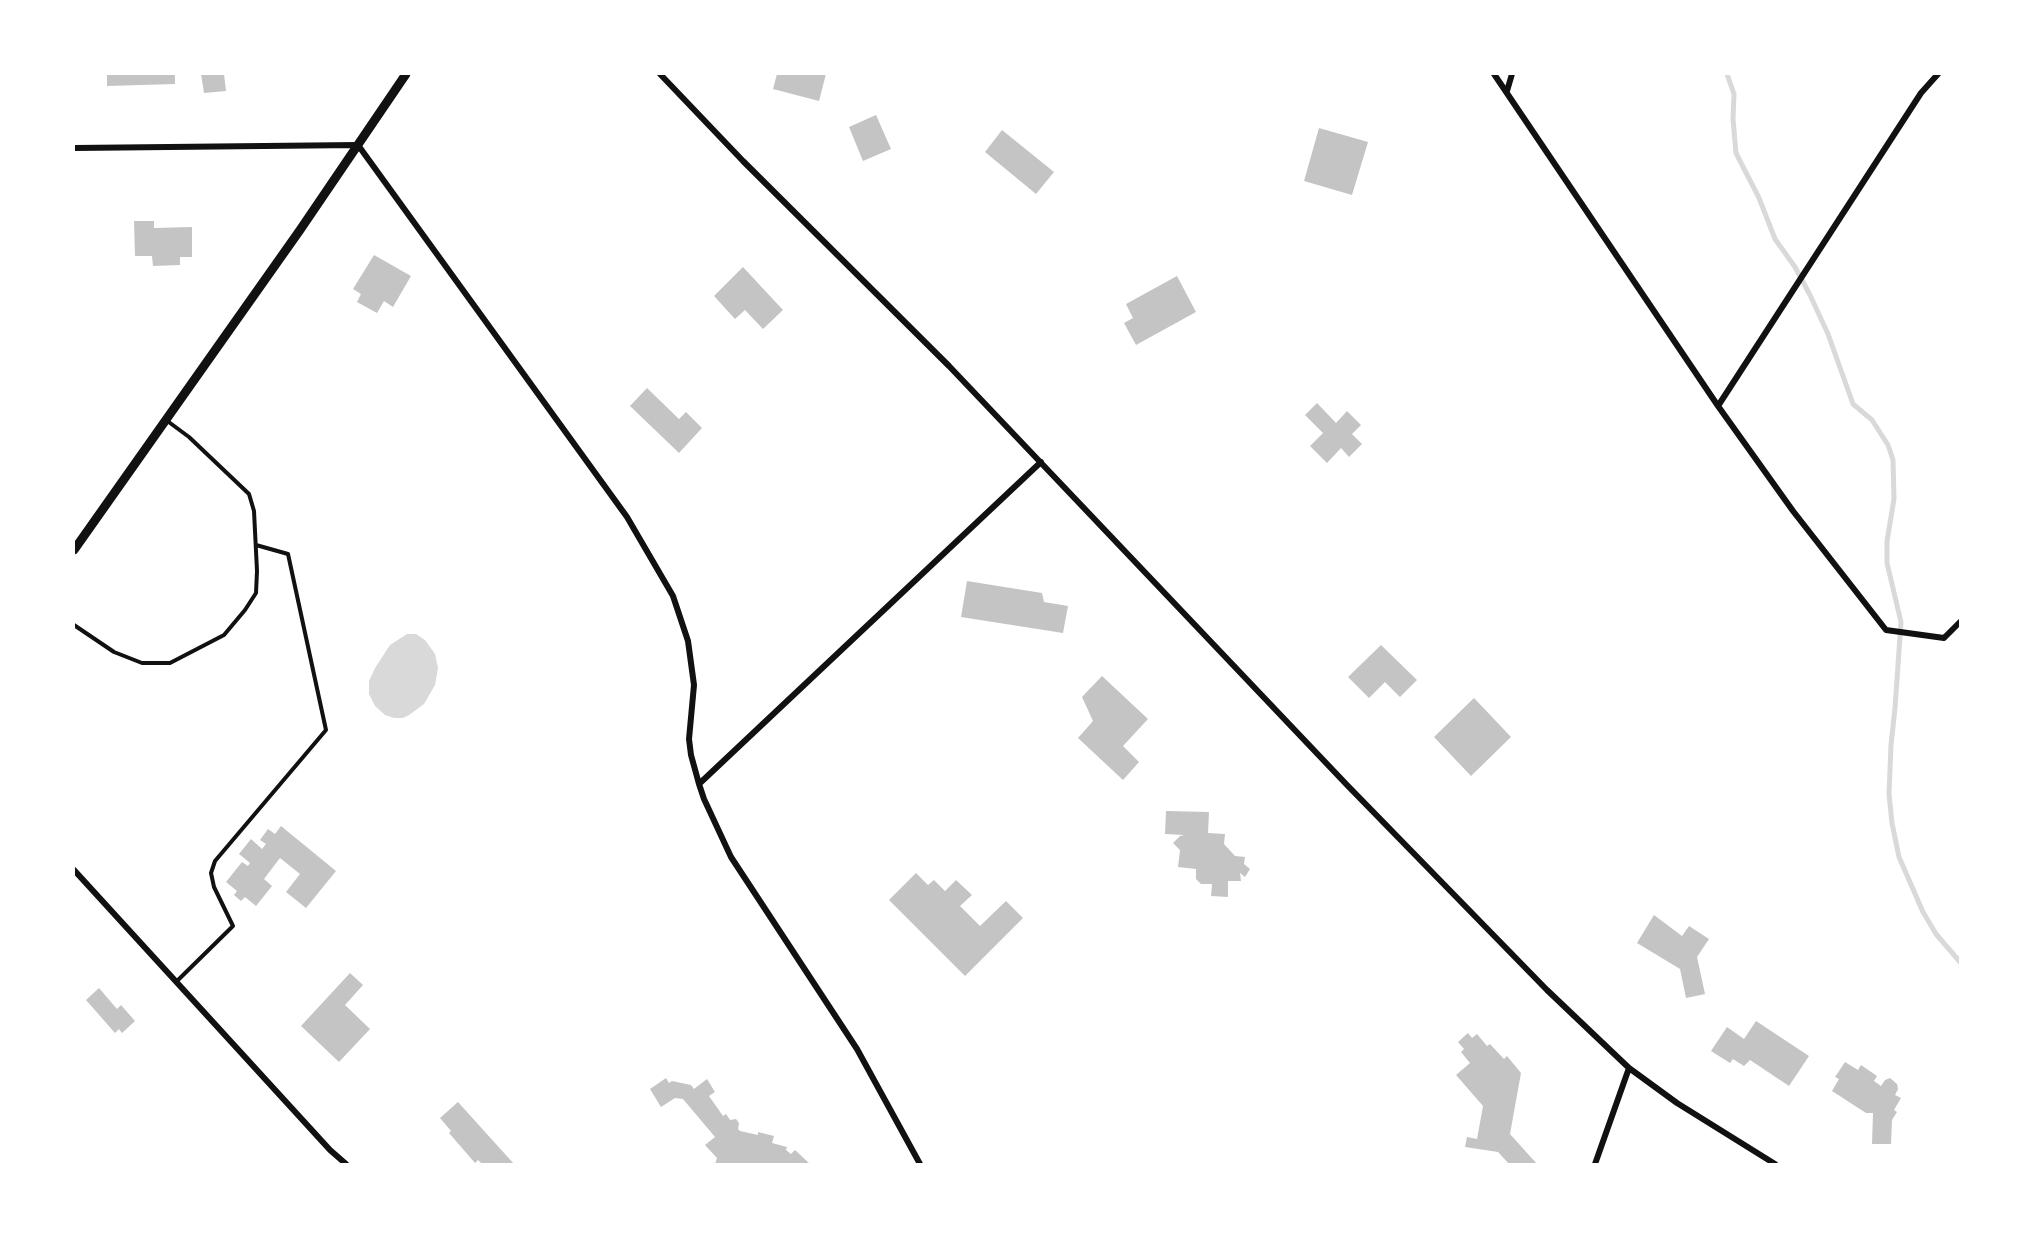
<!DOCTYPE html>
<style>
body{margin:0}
#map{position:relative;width:2034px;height:1238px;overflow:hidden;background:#fff;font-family:"Times New Roman",serif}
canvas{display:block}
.frame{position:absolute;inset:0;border:75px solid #fff;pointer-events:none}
</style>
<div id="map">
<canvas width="2034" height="1238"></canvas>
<div class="frame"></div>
</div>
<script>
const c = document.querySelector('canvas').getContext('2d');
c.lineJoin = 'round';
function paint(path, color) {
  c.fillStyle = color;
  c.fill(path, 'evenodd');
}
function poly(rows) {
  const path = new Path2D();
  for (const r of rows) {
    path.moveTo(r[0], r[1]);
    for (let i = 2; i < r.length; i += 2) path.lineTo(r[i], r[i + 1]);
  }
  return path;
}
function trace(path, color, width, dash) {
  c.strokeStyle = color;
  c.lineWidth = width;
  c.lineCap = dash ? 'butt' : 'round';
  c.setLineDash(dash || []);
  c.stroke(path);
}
const water = poly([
 [407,634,416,634,425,640,435,654,438,668,435,685,424,704,409,715,403,718,394,718,385,715,375,706,369,694,369,681,375,668,390,645]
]);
const stream = poly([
 [1727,74,1734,94,1733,119,1736,153,1759,198,1775,239,1795,267,1810,295,1828,334,1853,404,1872,420,1888,445,1893,460,1894,499,1887,541,1887,563,1901,622,1895,708,1891,745,1889,794,1892,823,1899,857,1923,912,1936,934,1960,962]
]);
const building = poly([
 [107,74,175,74,175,84,107,86],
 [201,74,224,74,226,91,204,93],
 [777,74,826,74,819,101,773,89],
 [876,115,891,149,863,161,849,127],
 [1319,128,1368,142,1352,195,1304,181],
 [1002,130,1054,172,1036,194,985,152],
 [134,221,154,221,154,228,192,227,192,257,180,257,180,265,153,266,152,256,135,256],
 [374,255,411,276,393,307,384,301,377,313,357,302,361,294,353,289],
 [743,267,783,310,763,329,745,310,735,319,714,296],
 [1177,276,1196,312,1136,345,1124,323,1133,318,1126,304],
 [647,388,679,419,686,412,702,428,679,453,630,406],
 [1317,403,1336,423,1347,411,1361,425,1352,434,1362,444,1349,457,1341,448,1327,463,1310,446,1323,433,1305,415],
 [967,581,1042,593,1044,602,1068,606,1063,633,961,617],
 [1381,645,1417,680,1400,697,1385,682,1369,698,1348,677],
 [1102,676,1148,719,1123,746,1139,762,1123,780,1078,738,1093,721,1082,697],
 [1474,698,1511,737,1471,776,1434,737],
 [1166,811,1209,812,1208,833,1225,834,1224,844,1235,856,1245,857,1244,864,1250,869,1245,877,1240,873,1241,881,1228,881,1228,897,1211,896,1212,884,1201,884,1196,879,1196,869,1178,867,1180,850,1173,843,1180,836,1184,835,1165,834],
 [281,826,336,871,306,908,286,892,300,874,280,858,264,879,272,886,256,906,245,897,241,901,234,895,237,891,226,882,242,862,248,866,250,863,239,854,251,839,262,849,266,844,260,840,268,829,275,834],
 [916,873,928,885,934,880,945,891,956,880,972,895,960,906,980,926,1006,901,1023,918,965,976,889,900],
 [1654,915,1682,936,1689,926,1709,939,1697,957,1705,994,1686,998,1680,969,1637,943],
 [350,973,363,985,345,1005,370,1029,339,1062,301,1026],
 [99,988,117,1009,121,1005,135,1021,122,1033,119,1029,115,1033,86,1000],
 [1756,1021,1809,1056,1789,1086,1750,1060,1744,1066,1733,1059,1730,1063,1711,1051,1727,1027,1744,1039],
 [1468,1033,1472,1038,1477,1034,1487,1046,1490,1044,1504,1059,1507,1056,1521,1073,1510,1134,1537,1164,1509,1164,1498,1152,1465,1147,1467,1137,1477,1139,1483,1106,1456,1075,1470,1063,1461,1052,1464,1049,1458,1042],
 [1845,1062,1858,1070,1861,1065,1877,1076,1874,1081,1881,1086,1885,1080,1890,1078,1897,1084,1898,1089,1895,1095,1901,1098,1894,1110,1897,1112,1892,1120,1891,1144,1872,1144,1873,1113,1866,1113,1832,1091,1839,1079,1835,1077],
 [666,1078,669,1083,672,1081,691,1085,694,1089,707,1079,715,1092,709,1096,723,1116,726,1114,730,1120,736,1119,739,1123,738,1129,740,1131,758,1135,758,1132,774,1136,772,1143,787,1147,786,1150,791,1154,795,1150,810,1164,715,1164,717,1158,705,1145,715,1137,683,1099,675,1098,661,1107,650,1089],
 [458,1102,514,1164,482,1164,478,1160,475,1163,449,1133,451,1131,440,1118]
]);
const service = poly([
 [74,625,114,652,142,663,170,663,224,635,245,610,256,593,257,571,254,511,249,494,189,437,166,420],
 [176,982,233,926,214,887,211,873,215,861,326,730,288,554,256,545]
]);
const minor = poly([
 [660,74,743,161,949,366,1347,785,1547,990,1629,1068,1677,1103,1775,1164],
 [1494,74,1718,406,1793,511,1886,630,1944,638,1960,622],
 [1507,91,1512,74],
 [74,148,358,145,627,517,673,596,688,641,694,685,689,739,691,755,699,784],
 [1718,406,1921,93,1938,74],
 [74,870,330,1150,346,1164],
 [920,1164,857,1049,731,857,704,799,699,784,1041,462],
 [1595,1164,1629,1068]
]);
const tertiary = poly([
 [74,550,300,230,406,74]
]);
paint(water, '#d9d9d9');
trace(stream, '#d9d9d9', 5);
paint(building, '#c4c4c4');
trace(service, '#111', 4);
trace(minor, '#111', 6);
trace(tertiary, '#111', 9);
</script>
